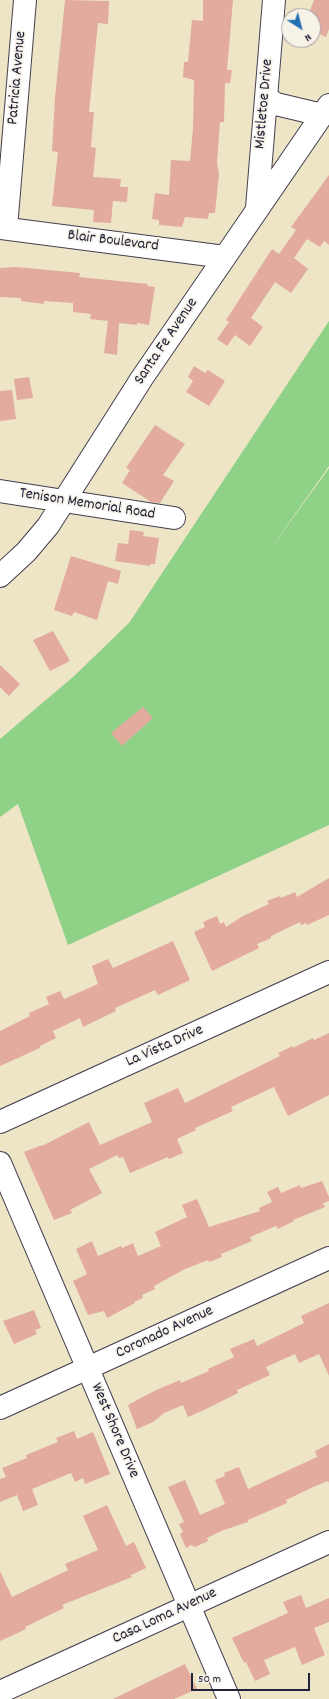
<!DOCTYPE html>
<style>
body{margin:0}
#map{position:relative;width:329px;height:1699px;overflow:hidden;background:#eee4c6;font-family:Dekko,sans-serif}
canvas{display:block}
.north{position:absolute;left:281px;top:8px;width:40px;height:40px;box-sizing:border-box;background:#f7f3e8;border:1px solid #a29fa3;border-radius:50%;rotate:144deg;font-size:11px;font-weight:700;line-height:16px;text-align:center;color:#22223b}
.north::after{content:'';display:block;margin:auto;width:14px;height:18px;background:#1f6fb2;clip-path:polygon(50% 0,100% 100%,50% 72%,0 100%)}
.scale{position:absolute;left:191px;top:1673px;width:119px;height:18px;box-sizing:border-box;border:2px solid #22223b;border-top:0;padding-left:5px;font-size:12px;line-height:14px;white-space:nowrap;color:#22223b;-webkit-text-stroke:3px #f7f3e8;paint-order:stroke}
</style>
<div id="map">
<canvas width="329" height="1699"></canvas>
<div class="north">N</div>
<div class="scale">50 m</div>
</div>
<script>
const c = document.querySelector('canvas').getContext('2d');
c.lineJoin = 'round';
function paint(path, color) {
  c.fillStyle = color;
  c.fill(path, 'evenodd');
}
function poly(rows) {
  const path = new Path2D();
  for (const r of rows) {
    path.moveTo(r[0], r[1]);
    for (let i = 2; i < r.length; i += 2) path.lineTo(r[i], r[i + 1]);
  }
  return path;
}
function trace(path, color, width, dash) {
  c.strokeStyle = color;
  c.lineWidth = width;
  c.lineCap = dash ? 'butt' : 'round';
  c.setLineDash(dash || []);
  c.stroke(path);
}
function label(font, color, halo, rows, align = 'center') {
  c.font = font + ' Dekko,sans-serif';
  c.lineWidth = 3.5;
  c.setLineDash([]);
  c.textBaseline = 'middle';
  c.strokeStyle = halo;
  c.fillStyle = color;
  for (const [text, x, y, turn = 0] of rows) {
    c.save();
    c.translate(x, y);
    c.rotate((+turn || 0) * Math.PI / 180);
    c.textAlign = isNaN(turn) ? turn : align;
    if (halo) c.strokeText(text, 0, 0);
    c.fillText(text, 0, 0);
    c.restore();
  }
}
const green = poly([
 [329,321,329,466,264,558,329,468,329,825,68,945,18,804,0,817,0,739,73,677,129,623]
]);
const building = poly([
 [65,0,109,1,108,24,98,23,89,112,94,112,91,147,96,148,93,177,121,179,120,187,128,187,127,202,113,201,111,223,93,222,94,210,52,206,58,152,52,151,55,97],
 [203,0,233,0,227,70,232,70,230,83,225,83,224,122,220,122,217,163,219,174,215,213,209,213,208,219,185,217,182,227,159,225,159,220,152,219,155,193,169,195,171,160,190,161,193,129,194,80,183,77,184,62,188,62,192,20,203,21],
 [314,0,329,0,329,29,326,37,313,31,313,16,308,16],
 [329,175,329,245,324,241,320,247,307,239,294,258,308,269,291,293,275,282,251,318,263,327,250,346,235,335,227,346,217,339,229,322,226,320,272,249,279,254,296,230,291,227],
 [16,267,80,273,79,277,148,284,147,286,155,287,149,325,137,323,137,325,119,323,117,355,104,353,108,321,90,319,91,314,73,312,73,303,44,301,44,304,21,301,21,298,0,297,0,268],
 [194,366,205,373,208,370,225,381,209,406,186,392,193,381,188,377],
 [29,377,33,398,17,400,14,379],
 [12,390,16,419,0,421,0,391],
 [155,425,185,444,163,475,174,481,160,503,151,502,122,483,130,470,126,468],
 [130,530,144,532,143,536,159,538,155,564,150,564,150,566,115,561,118,543,128,544],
 [71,556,121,571,118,584,108,581,97,620,74,612,72,616,54,610],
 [53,631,70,661,50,671,33,640],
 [0,665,20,684,9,696,0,687],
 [143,707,153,718,122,746,111,733],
 [329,878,329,915,307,925,306,923,301,925,300,922,271,936,271,938,257,944,259,948,212,971,194,932,205,927,203,922,217,916,220,924,224,922,226,927,243,916,269,904,267,901,280,896,281,898,295,892,297,897],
 [173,941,190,980,158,995,155,990,115,1008,116,1011,83,1027,80,1018,53,1031,56,1038,40,1046,40,1048,0,1066,0,1031,30,1016,29,1013,49,1004,46,997,60,991,64,999,98,984,92,966,108,959,113,968],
 [329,1033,329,1095,288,1116,274,1087,231,1107,233,1111,195,1128,196,1130,177,1139,183,1153,169,1159,168,1157,130,1173,123,1157,119,1158,117,1155,89,1169,102,1193,70,1210,72,1213,54,1220,24,1152,42,1145,42,1146,89,1122,100,1145,152,1122,144,1103,178,1088,185,1103,280,1056,278,1053,293,1046,293,1048,313,1038,314,1040],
 [322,1181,329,1197,329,1201,323,1203,325,1207,293,1220,294,1221,278,1229,276,1226,250,1237,252,1241,221,1254,222,1257,209,1262,208,1260,185,1269,154,1286,155,1289,142,1295,143,1298,134,1302,135,1303,107,1318,104,1311,88,1315,73,1281,87,1274,76,1249,92,1241,98,1256,121,1246,122,1248,133,1243,138,1256,161,1246,155,1232,187,1217,182,1205,197,1199,209,1227,260,1211,259,1208,272,1202,267,1192,278,1187,281,1193,300,1185,301,1188],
 [329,1303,329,1376,319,1354,299,1363,295,1354,266,1367,270,1375,237,1390,238,1393,206,1409,188,1417,183,1405,164,1413,153,1422,137,1429,128,1405,154,1391,180,1380,181,1383,209,1371,208,1369,234,1357,230,1349,254,1339,257,1346,304,1323,301,1316],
 [34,1310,41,1328,35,1330,37,1334,14,1344,3,1321],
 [74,1431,77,1439,93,1432,110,1474,85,1484,83,1478,75,1482,71,1473,32,1489,38,1505,23,1511,17,1495,0,1502,0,1479,6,1477,2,1468,27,1458,26,1455,58,1442,56,1438],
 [329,1444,329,1483,328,1481,313,1487,286,1500,287,1503,248,1520,248,1522,221,1531,207,1538,208,1541,195,1547,191,1545,186,1548,180,1534,183,1532,179,1524,184,1522,168,1487,185,1480,200,1515,225,1504,215,1480,225,1476,224,1473,239,1467,248,1489,317,1457,315,1451],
 [107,1505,126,1546,134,1542,146,1568,131,1575,132,1577,62,1605,64,1608,25,1627,26,1629,0,1641,0,1571,12,1597,68,1570,65,1564,98,1550,83,1516],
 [301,1595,306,1608,329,1598,329,1622,314,1628,325,1655,302,1665,295,1647,264,1660,270,1674,255,1681,246,1662,244,1663,232,1638,288,1613,283,1602],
 [185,1664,197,1689,174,1699,113,1699]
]);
const minor = poly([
 [266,97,276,104,322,115],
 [257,208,274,0],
 [0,228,225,257],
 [6,228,25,0],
 [0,491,174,518],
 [0,576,26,552,48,526,142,378,329,105],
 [0,1122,329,972],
 [0,1163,229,1699],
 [0,1408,329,1258],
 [0,1692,329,1542]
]);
const streetNames = [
 ["Patricia Avenue",18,78,-85],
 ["Mistletoe Drive",265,104,-85],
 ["Blair Boulevard",113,242,7],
 ["Santa Fe Avenue",167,342,-56],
 ["Tenison Memorial Road",87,505,9],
 ["La Vista Drive",165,1047,-24],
 ["Coronado Avenue",165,1333,-25],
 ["West Shore Drive",114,1431,67],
 ["Casa Loma Avenue",165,1617,-25]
];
paint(green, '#90d188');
paint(building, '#e2ab9e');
trace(minor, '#413f50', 24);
trace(minor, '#fff', 22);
label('16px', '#22223b', '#f7f3e8', streetNames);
</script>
